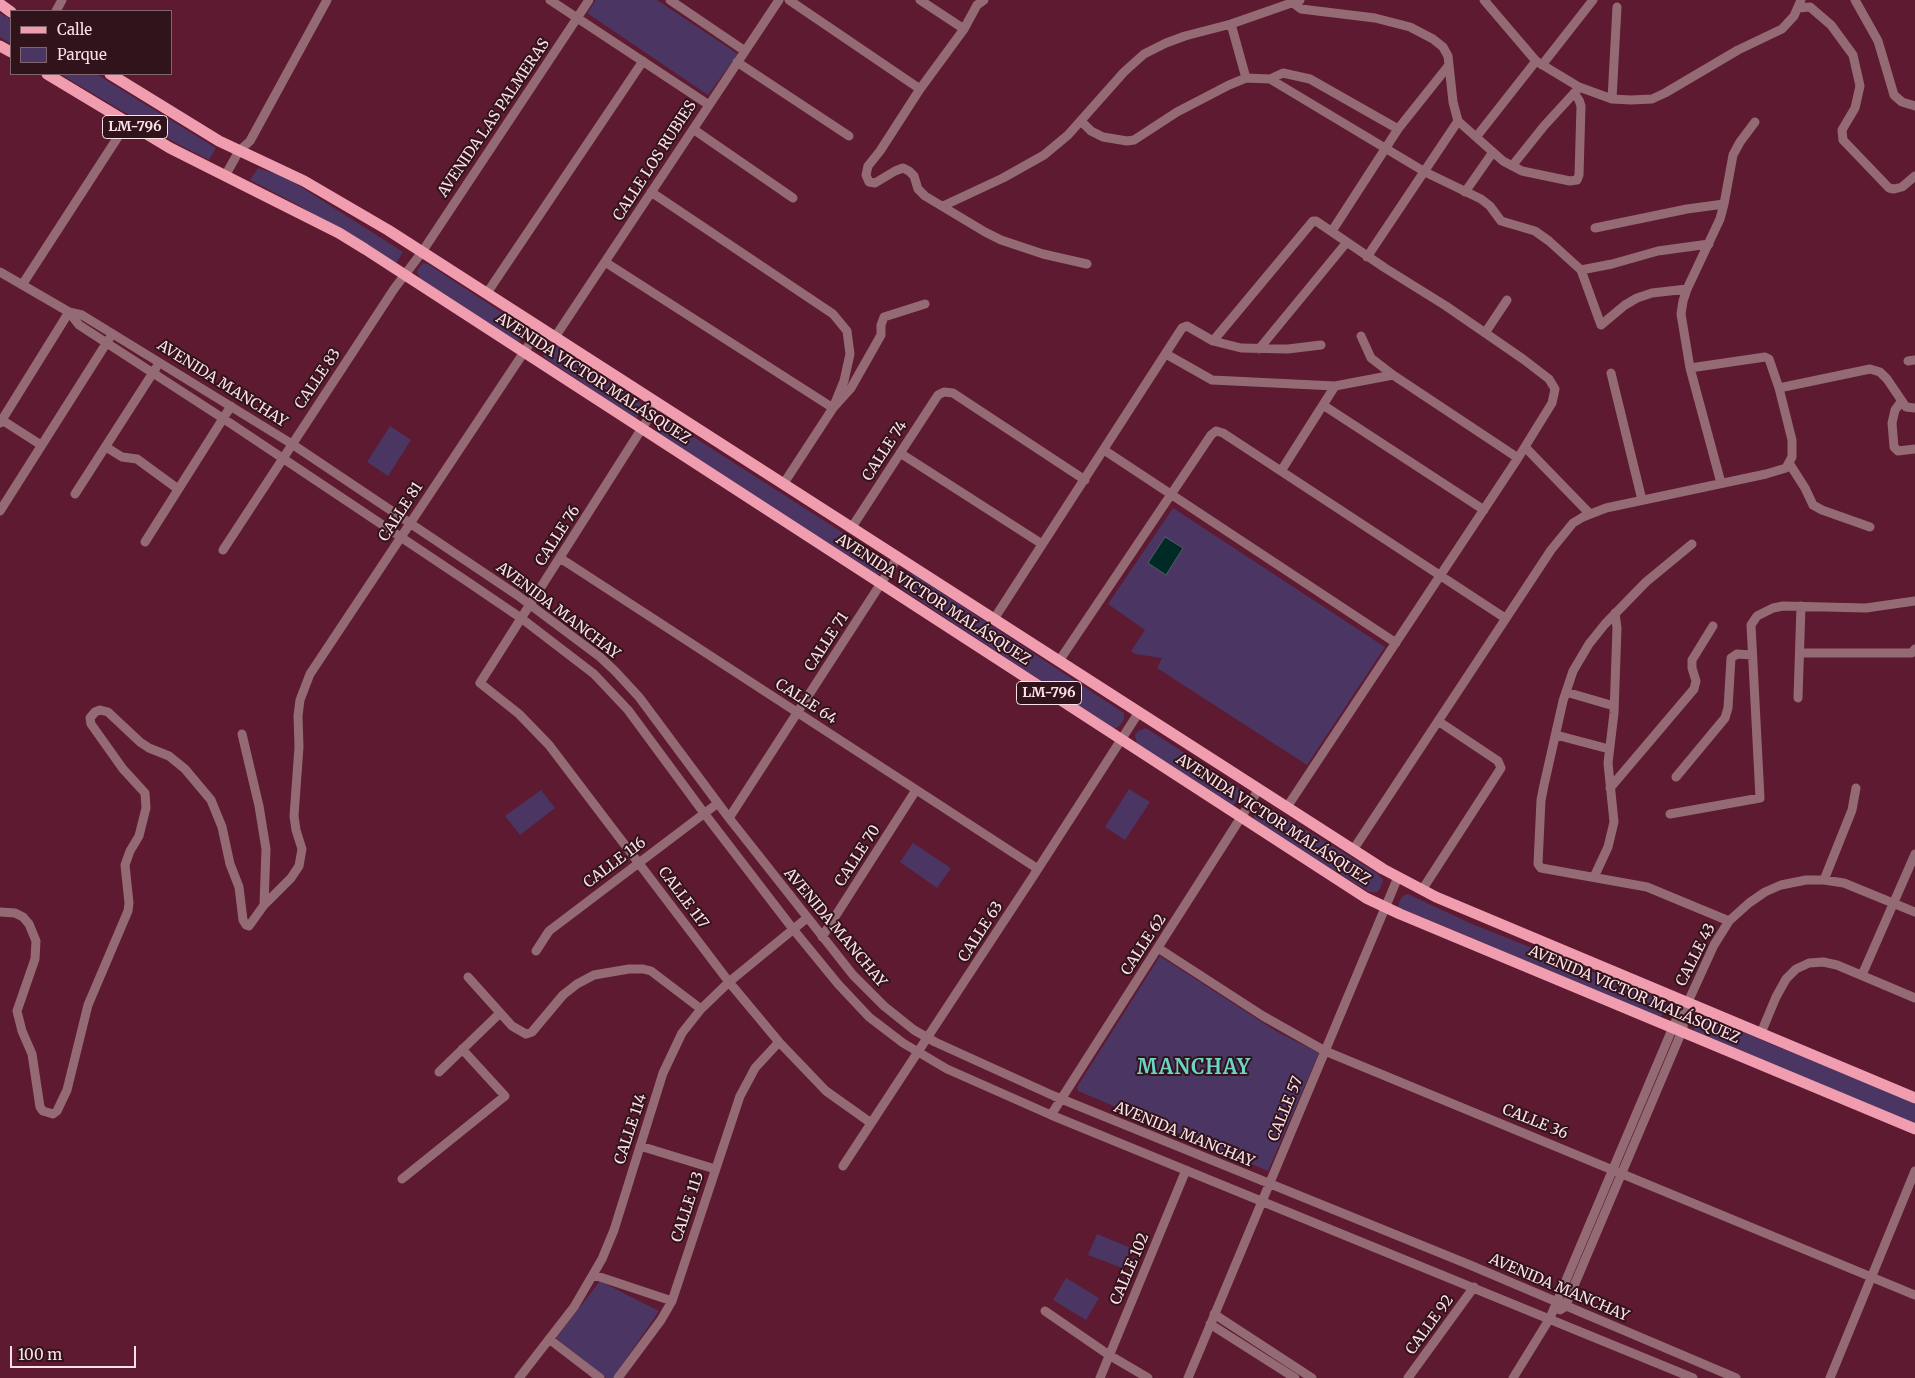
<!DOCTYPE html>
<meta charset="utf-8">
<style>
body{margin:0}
#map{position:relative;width:1915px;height:1378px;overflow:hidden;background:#5d1a30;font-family:Merriweather,serif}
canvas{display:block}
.legend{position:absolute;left:10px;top:10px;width:162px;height:65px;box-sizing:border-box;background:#30131b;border:1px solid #81656c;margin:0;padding:6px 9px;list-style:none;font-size:15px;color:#fbe1e6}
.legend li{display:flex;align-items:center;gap:10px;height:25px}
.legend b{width:25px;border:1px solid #81656c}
.scale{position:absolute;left:10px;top:1346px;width:126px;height:22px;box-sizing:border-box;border:2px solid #fbe1e6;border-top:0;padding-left:6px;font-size:15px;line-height:18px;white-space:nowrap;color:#fbe1e6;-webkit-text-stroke:4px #30131b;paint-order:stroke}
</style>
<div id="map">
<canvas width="1915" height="1378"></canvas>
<ul class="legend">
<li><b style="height:6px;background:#f09db0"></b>Calle</li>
<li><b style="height:14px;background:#4b3563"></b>Parque</li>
</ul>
<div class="scale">100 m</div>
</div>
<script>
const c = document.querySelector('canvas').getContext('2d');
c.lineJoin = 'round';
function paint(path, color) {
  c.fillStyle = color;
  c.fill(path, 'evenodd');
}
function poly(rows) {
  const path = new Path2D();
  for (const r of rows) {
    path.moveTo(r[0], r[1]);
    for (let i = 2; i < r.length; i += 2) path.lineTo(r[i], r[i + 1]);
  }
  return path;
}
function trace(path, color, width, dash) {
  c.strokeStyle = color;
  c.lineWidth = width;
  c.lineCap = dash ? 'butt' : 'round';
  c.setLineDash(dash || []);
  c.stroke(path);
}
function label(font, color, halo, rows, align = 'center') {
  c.font = font + ' Merriweather,serif';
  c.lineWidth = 4;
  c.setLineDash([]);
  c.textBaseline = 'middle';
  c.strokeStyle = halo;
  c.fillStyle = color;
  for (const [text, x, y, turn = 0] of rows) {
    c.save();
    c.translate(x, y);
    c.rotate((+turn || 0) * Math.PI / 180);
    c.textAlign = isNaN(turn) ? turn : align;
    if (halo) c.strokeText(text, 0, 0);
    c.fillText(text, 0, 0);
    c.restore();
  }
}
const green = poly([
 [596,0,657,0,738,54,708,95,587,13],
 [0,13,11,19,11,44,0,37],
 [60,74,96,74,216,148,209,160,176,143],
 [258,168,280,175,292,181,403,252,395,265,300,206,250,180],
 [423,263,428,264,521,325,524,329,525,333,522,340,518,342,513,340,420,278,417,273,418,269],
 [548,343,552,343,645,406,636,419,545,358,542,353,543,347],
 [664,418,887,561,878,575,655,432],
 [390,426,411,440,388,476,367,462],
 [1173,508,1385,647,1307,765,1157,668,1162,658,1135,654,1131,651,1145,630,1108,604],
 [906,572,913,574,1124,713,1124,719,1122,723,1118,727,1113,729,902,589,898,582,902,574],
 [1146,728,1243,791,1233,806,1137,744,1135,735,1138,731],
 [1129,789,1150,802,1125,840,1105,827],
 [541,790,555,808,520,835,505,816],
 [1262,807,1270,808,1377,873,1383,880,1380,889,1377,892,1369,892,1257,823,1254,818,1255,812],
 [913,843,951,868,937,888,900,862],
 [1408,894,1472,924,1661,999,1667,1003,1665,1013,1660,1017,1398,907,1400,900,1403,896],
 [1160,956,1276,1031,1319,1053,1268,1171,1078,1091,1077,1087],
 [1703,1016,1915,1103,1915,1124,1694,1031,1693,1024,1695,1020],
 [1097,1234,1131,1248,1122,1268,1088,1255],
 [1066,1278,1099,1298,1086,1320,1053,1300],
 [600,1281,659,1311,613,1378,606,1378,556,1338]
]);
const water = poly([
 [1165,537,1183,548,1166,575,1148,563,1165,537]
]);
const minor = poly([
 [550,0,709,105],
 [670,0,745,51],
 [789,0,920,89],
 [920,0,964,29],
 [984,0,977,5,964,29,920,89,880,151,868,166,866,175,869,182,875,183,895,171,903,168,909,171,914,176,918,189,925,196,985,232,1001,240,1043,254,1087,264],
 [1484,0,1536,61,1579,87,1612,99,1631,100,1652,99,1665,93,1738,50,1782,29,1794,16,1801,0],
 [1855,0,1878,41,1894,95,1902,102,1915,106],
 [1293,3,1301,9,1375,18,1410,27,1433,39,1443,47,1448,56,1453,102,1458,121,1503,161,1522,171,1570,181,1577,180,1579,175,1581,106,1579,100,1574,93],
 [1798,8,1810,7,1831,25,1853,55,1860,86,1855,108,1842,130,1843,140,1889,188,1894,189,1902,187,1915,176],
 [56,11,62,0],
 [1231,24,1246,78],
 [737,62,849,136],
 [1542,65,1593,0],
 [1270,79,1283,73,1310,79,1398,129],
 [1612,99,1617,7],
 [1081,121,1091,131,1103,137,1127,141,1134,140,1177,112,1229,85,1246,78,1270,79,1425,172,1481,199,1490,206,1501,221,1535,231,1549,241,1581,270,1601,325,1625,305,1637,298,1652,293,1687,289],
 [693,129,793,198],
 [1477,136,1536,61],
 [1512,166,1544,126,1577,90],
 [225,176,239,151,250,141,327,0],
 [651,192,833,314,847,331,850,354,844,381,833,408,784,483],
 [1465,192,1493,152],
 [943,206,1003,178,1044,155,1068,135,1124,72,1144,54,1166,43,1185,36,1231,24,1300,0],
 [1595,228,1687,209,1724,204],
 [1332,231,1398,129,1449,65],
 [1367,257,1458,121],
 [605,262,833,408,851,388,881,335,881,325,884,317,925,304],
 [1581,270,1612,264,1658,251,1709,244],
 [0,272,69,312,82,315,292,444,517,595,600,657,615,671,639,697,729,818,853,975,884,1006,914,1030,935,1042,1054,1096,1470,1265,1736,1378],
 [22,285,127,123],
 [487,293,643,61],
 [69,312,79,325,224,419,465,580,521,618,594,674,628,710,704,813,793,929,838,984,869,1017,903,1043,947,1069,1051,1115,1693,1378],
 [1485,333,1507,300],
 [1361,336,1371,358,1393,375],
 [555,337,779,0],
 [1213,341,1313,221,1316,221,1385,268,1446,306,1523,359,1549,379,1555,389,1552,403,1518,458,1287,807],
 [1259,349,1347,242],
 [1166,354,1212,380,1335,386,1393,375,1518,458],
 [1908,361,1915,360],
 [1611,373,1642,500],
 [1779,388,1870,369,1880,372,1887,379,1906,407,1915,408],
 [1901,402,1895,410,1892,423,1894,447,1898,451,1915,449],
 [658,403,480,683,519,714,549,745,729,982,779,1042,826,1091,871,1123],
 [1323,405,1484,510],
 [2,420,41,445],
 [0,423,69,312],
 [106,447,122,457,137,459,178,489],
 [1525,447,1590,514],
 [1104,450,1396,643],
 [900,453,1042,544],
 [1789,463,1805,488,1813,505,1822,510,1870,527],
 [1281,471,1335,386],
 [1721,483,1690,368,1681,314,1683,301,1687,289,1720,219,1724,204,1733,155,1740,142,1755,122],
 [75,494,156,368],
 [0,511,109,339],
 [852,527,938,395,944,392,953,393,1085,480],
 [145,542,231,406],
 [1692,544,1646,582,1605,624,1589,644,1573,671,1563,701,1544,785,1541,800,1538,864,1541,868,1647,887,1729,921],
 [223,550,394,289,422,252,589,0],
 [560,558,1038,869],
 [994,619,1182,328,1187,326,1213,341,1241,348,1288,349,1321,345],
 [1801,653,1912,653,1915,649],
 [1059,661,1211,435,1216,431,1223,433,1505,618],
 [1566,692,1614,706],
 [1798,698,1801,606],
 [242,734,259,806,266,849,264,905],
 [1556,735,1609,749],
 [1676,777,1725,718,1728,708,1731,658,1737,654,1752,655],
 [1610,788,1694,689,1696,681,1692,668,1692,660,1713,626],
 [1670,814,1760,798,1751,625,1757,616,1773,608,1783,606,1866,608,1915,601],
 [729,818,898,557],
 [1353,850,1551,550,1573,523,1583,517,1606,508,1766,474,1786,468,1792,457,1792,440,1779,388,1769,359,1765,357,1690,368],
 [1594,877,1608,847,1614,822,1608,763,1614,713,1617,628,1615,613],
 [1824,880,1852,810,1856,788],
 [1422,890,1501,768,1498,761,1438,721],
 [0,912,15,913,23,917,29,924,36,941,35,959,17,1011,22,1031,32,1054,40,1107,43,1111,53,1114,57,1111,67,1090,88,1005,128,911,129,903,125,865,130,851,139,836,146,808,145,793,123,769,91,724,90,718,95,712,100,710,108,712,140,742,149,748,169,756,185,769,211,800,222,827,230,864,239,887,243,920,246,925,249,926,264,905,291,878,299,866,302,849,296,830,294,816,299,747,298,716,300,700,310,674,540,328],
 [822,937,916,790],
 [1158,948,1263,1016,1325,1051,1915,1295],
 [536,951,549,931,718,803],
 [1862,975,1915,854],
 [468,977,512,1026,526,1034,532,1032,563,995,577,984,594,975,629,969,643,969,651,971,701,1009],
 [1761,1033,1776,997,1786,979,1796,969,1809,963,1823,962,1837,965,1915,998],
 [439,1072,500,1013],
 [1051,1115,1259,789],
 [640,1146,715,1169],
 [843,1166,1034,875,1139,712],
 [402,1179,505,1096,462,1049],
 [594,1275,672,1301],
 [1560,1310,1565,1307,1682,1031,1688,1005],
 [1045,1311,1109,1355,1148,1378],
 [1214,1314,1312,1378],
 [1210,1324,1295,1378],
 [549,1339,600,1378],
 [519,1378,574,1307,602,1259,614,1230,663,1073,682,1033,701,1009,729,982,807,918],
 [618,1378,661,1320,672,1301,740,1096,755,1068,779,1042],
 [1100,1378,1186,1170],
 [1188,1378,1398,877],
 [1408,1378,1474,1287],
 [1513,1378,1550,1318,1676,1020,1688,1002,1714,945,1729,921,1749,903,1765,892,1781,885,1806,880,1824,880,1844,883,1915,912],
 [1830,1378,1915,1171]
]);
const major = poly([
 [0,4,11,12],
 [0,46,11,52],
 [47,74,170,148,339,233,365,249,1366,898,1400,914,1915,1129],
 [110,74,219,141,304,181,388,230,1383,869,1436,897,1915,1098]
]);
const shields = [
 [135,127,65],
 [1049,693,65]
];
const shieldNames = [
 ["LM-796",135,127],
 ["LM-796",1049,693]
];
const streetNames = [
 ["AVENIDA LAS PALMERAS",494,118,-56],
 ["CALLE LOS RUBIES",655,161,-57],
 ["CALLE 83",318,379,-56],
 ["AVENIDA VICTOR MALÁSQUEZ",593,379,33],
 ["AVENIDA MANCHAY",222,384,32],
 ["CALLE 74",885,451,-57],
 ["CALLE 81",401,512,-57],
 ["CALLE 76",558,536,-57],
 ["AVENIDA VICTOR MALÁSQUEZ",933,600,33],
 ["AVENIDA MANCHAY",558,611,37],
 ["CALLE 71",827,642,-57],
 ["CALLE 64",806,702,33],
 ["AVENIDA VICTOR MALÁSQUEZ",1273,820,33],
 ["CALLE 70",858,856,-57],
 ["CALLE 116",615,863,-37],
 ["CALLE 117",683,898,53],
 ["AVENIDA MANCHAY",835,928,50],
 ["CALLE 63",981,932,-57],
 ["CALLE 62",1144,945,-57],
 ["CALLE 43",1696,955,-63],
 ["AVENIDA VICTOR MALÁSQUEZ",1634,995,23],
 ["CALLE 57",1286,1109,-68],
 ["CALLE 36",1535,1122,22],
 ["CALLE 114",631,1129,-72],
 ["AVENIDA MANCHAY",1184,1135,22],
 ["CALLE 113",688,1207,-72],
 ["CALLE 102",1130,1269,-67],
 ["AVENIDA MANCHAY",1559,1288,23],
 ["CALLE 92",1430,1325,-54]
];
const districtNames = [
 ["MANCHAY",1194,1068]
];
paint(green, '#4b3563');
paint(water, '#002a26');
trace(water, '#4b6160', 1);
trace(minor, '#946b74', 9);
trace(major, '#f09db0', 11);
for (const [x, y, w] of shields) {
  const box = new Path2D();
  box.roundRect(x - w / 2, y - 11.5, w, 23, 4);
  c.fillStyle = '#30131b';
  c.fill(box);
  trace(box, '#fbe1e6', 1);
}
label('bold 14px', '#fbe1e6', null, shieldNames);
label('15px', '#fbe1e6', '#30131b', streetNames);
c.letterSpacing = '1px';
label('bold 20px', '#6bd5c7', '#30131b', districtNames);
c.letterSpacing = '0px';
</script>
